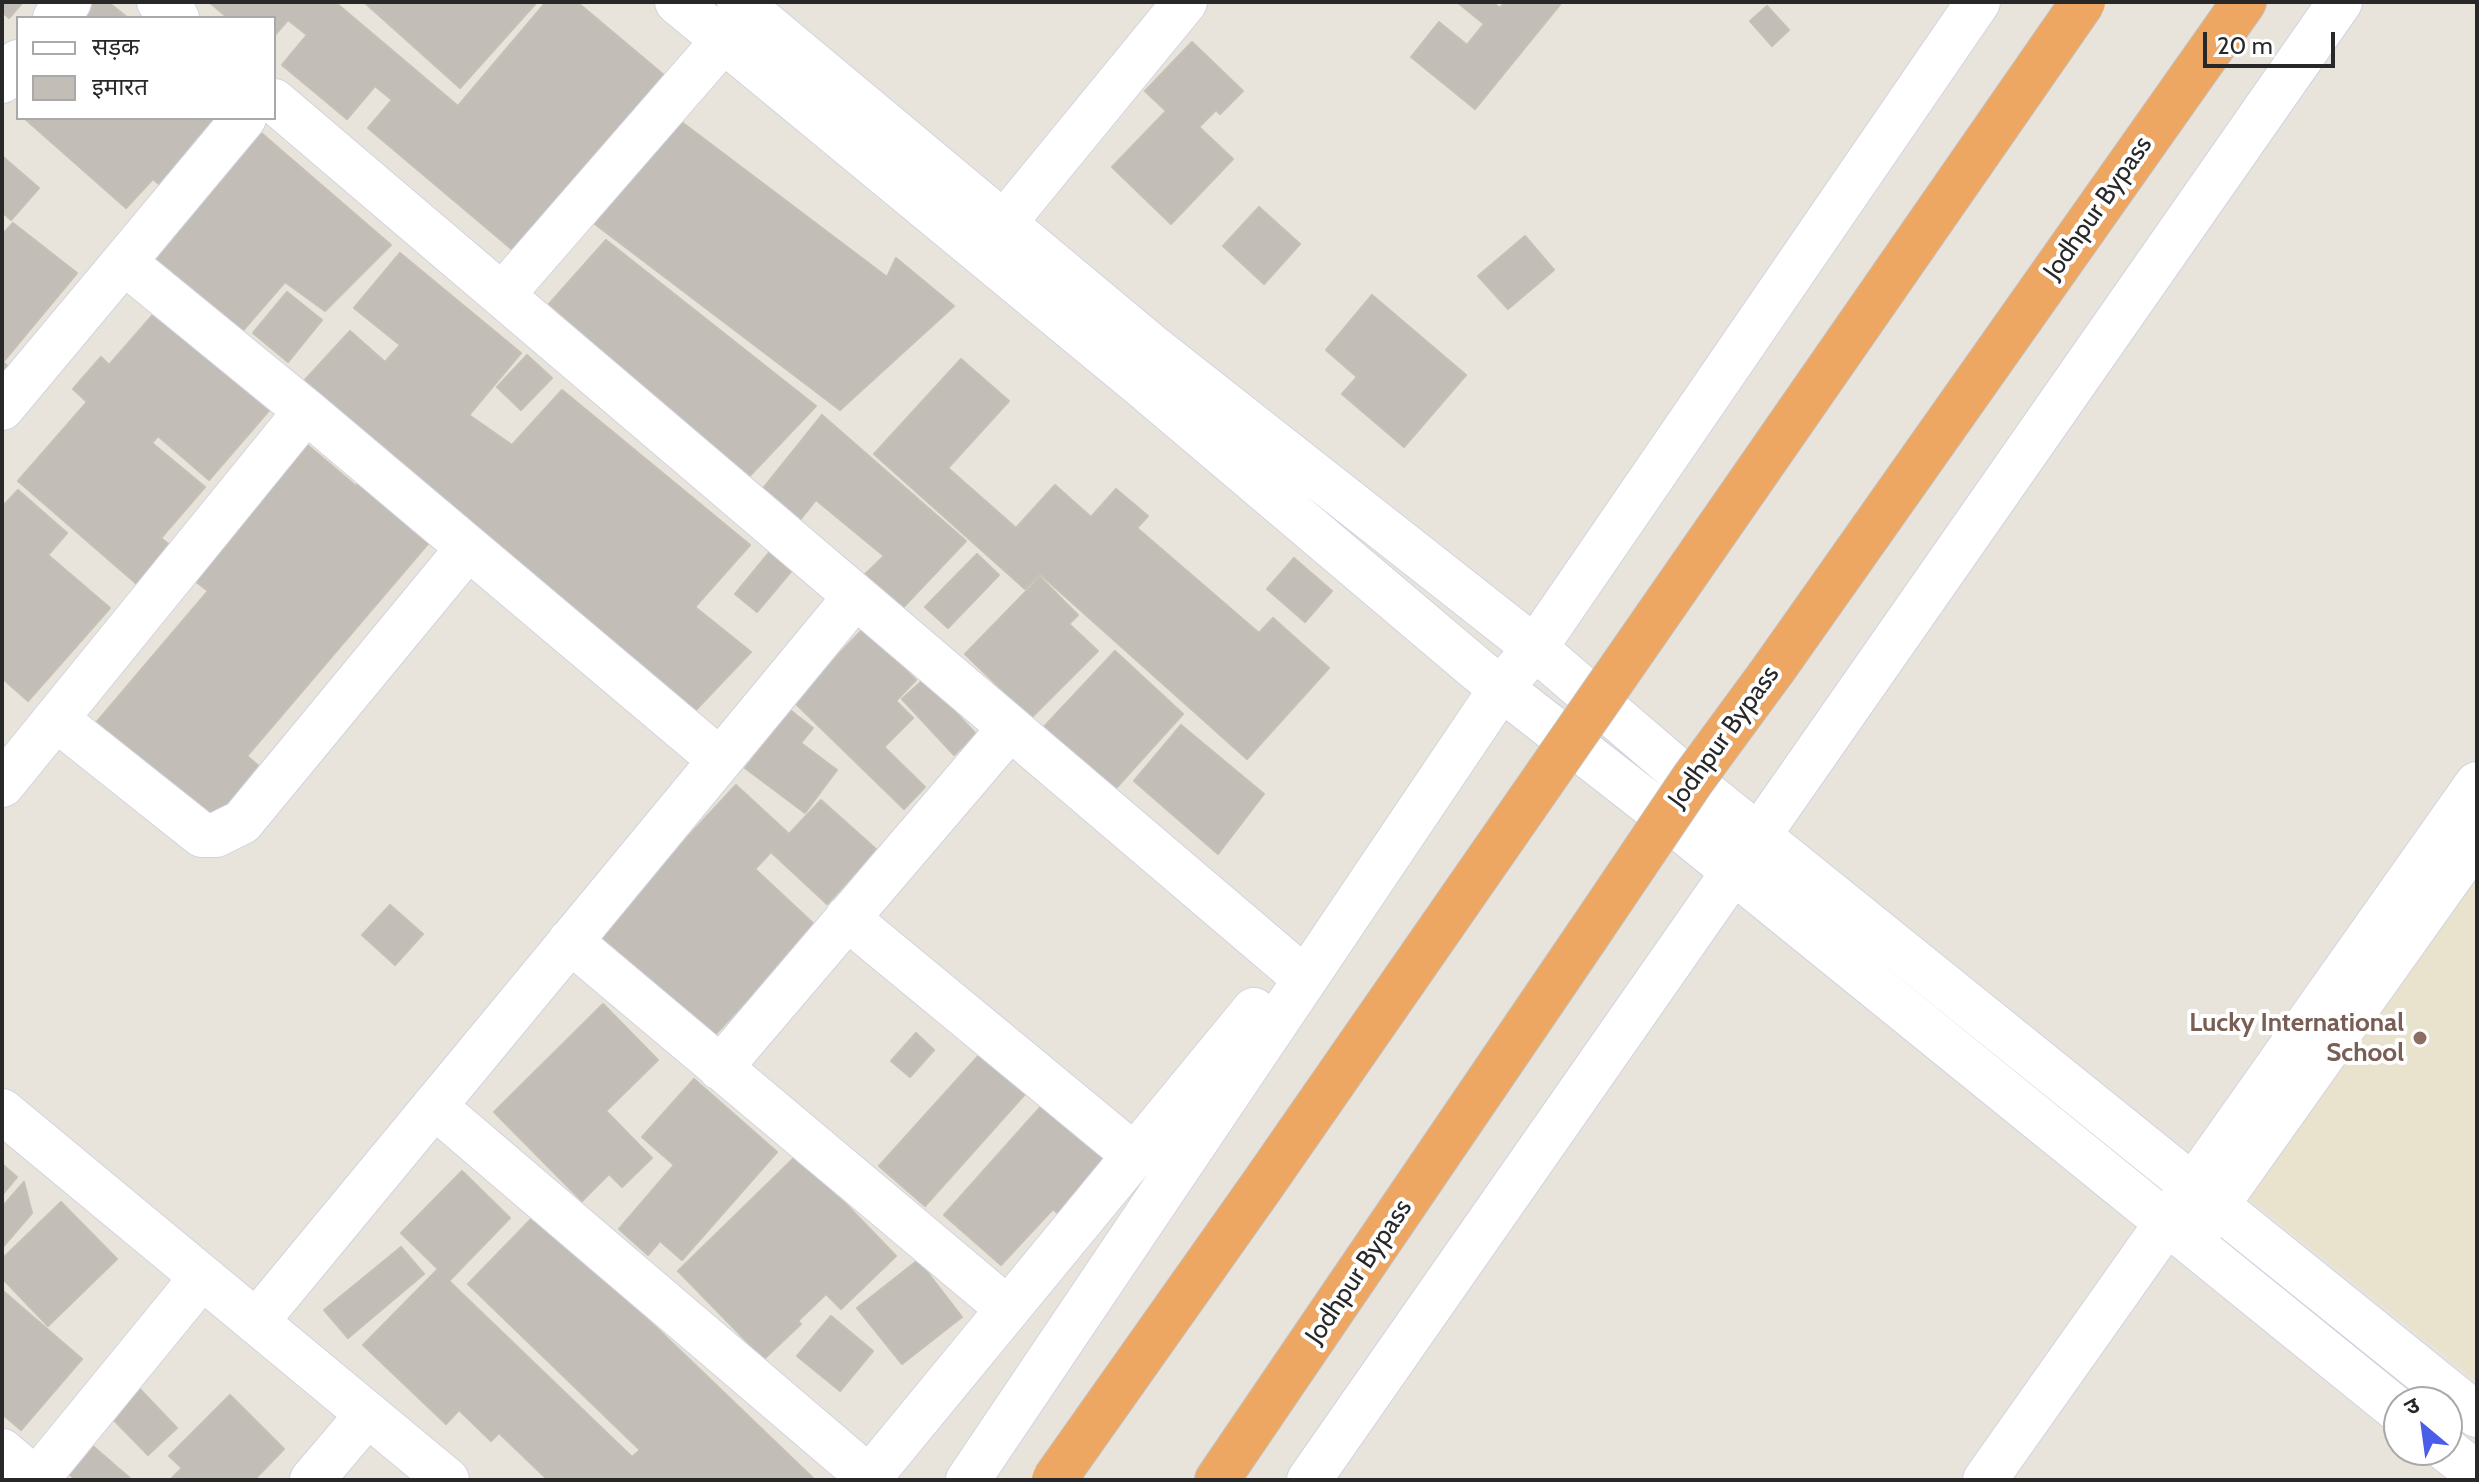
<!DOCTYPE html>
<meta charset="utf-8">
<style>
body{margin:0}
#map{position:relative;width:2479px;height:1482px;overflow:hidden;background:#e9e4db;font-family:Cabin,"Noto Sans Devanagari",sans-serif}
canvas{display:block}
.frame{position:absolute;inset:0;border:4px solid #282828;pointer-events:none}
.legend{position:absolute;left:16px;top:16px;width:260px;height:104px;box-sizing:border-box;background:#fff;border:2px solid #a9a9a9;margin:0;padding:10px 14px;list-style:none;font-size:24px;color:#282828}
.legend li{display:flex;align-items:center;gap:16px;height:40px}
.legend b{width:40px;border:2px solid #a9a9a9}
.north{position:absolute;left:2383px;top:1386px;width:80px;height:80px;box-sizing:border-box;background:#fff;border:2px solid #a9a9a9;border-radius:50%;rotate:331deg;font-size:22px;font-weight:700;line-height:32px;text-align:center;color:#282828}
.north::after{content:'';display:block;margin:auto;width:28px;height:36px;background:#4b5ee7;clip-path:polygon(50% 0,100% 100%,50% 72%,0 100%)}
.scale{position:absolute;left:2203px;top:32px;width:132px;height:36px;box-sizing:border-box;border:4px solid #282828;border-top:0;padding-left:10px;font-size:24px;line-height:28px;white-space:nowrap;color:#282828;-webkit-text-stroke:6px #fff;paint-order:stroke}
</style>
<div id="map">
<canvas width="2479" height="1482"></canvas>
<div class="frame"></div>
<ul class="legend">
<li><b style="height:10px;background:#fff"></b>सड़क</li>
<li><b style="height:22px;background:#c2beb7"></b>इमारत</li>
</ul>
<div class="north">उ</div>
<div class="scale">20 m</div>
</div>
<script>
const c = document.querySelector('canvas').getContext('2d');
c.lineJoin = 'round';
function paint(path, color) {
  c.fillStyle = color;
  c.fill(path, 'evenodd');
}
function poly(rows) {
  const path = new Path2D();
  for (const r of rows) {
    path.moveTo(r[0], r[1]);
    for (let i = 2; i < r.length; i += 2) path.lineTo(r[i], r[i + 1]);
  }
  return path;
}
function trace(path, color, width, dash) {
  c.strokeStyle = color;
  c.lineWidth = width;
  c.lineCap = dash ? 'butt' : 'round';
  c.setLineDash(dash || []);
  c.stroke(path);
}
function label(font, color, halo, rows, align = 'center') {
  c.font = font + ' Cabin,sans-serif';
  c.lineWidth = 8;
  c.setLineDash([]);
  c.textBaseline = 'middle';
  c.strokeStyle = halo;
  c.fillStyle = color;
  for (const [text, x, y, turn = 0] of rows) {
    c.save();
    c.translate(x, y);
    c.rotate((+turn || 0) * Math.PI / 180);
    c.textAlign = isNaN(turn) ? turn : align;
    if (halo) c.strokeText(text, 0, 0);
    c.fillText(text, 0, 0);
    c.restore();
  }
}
const education = poly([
 [2477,878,2477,1381,2249,1198]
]);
const building = poly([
 [2,2,23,2,9,18,2,12,2,2],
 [95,2,108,2,128,18,82,18,95,2],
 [209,2,335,2,458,106,546,2,577,2,671,81,521,257,368,128,392,100,375,86,347,119,282,65,307,35,288,20,274,36,274,18,228,18,209,2],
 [364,2,537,2,460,88,364,2],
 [1457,2,1492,2,1500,8,1505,2,1562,2,1475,109,1411,57,1439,22,1467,45,1484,24,1457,2],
 [1767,6,1789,30,1772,46,1750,21,1767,6],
 [1192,42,1243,91,1220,114,1216,110,1199,127,1233,159,1171,224,1112,167,1166,111,1145,91,1192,42],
 [675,117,887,277,896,258,954,306,840,410,583,215,675,117],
 [24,118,234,118,168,192,153,179,126,208,24,118],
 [252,125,391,245,325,311,285,282,239,335,147,250,252,125],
 [2,156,39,188,11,220,2,212,2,156],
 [1259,207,1300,244,1264,284,1223,246,1259,207],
 [13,223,77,273,3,362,14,371,2,385,2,235,13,223],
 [1525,236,1554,270,1508,309,1478,276,1525,236],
 [606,240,816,406,744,482,549,304,606,240],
 [400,253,521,353,469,415,512,445,562,390,750,545,695,607,751,652,692,714,303,382,350,331,385,362,400,345,354,308,400,253],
 [287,292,322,320,288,362,253,333,287,292],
 [1372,295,1466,375,1404,447,1342,394,1357,377,1326,350,1372,295],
 [158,309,272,407,209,480,158,436,152,443,205,487,161,538,172,547,139,586,18,481,87,402,73,389,101,357,109,365,158,309],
 [527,355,552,378,521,410,497,387,527,355],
 [961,359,1009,401,948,468,1016,528,1055,485,1091,517,1116,489,1148,516,1137,528,1259,633,1273,618,1329,668,1247,759,1040,574,1025,589,874,454,961,359],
 [822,415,966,541,896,615,856,583,884,556,816,500,800,520,761,491,822,415],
 [305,443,356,486,362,479,432,539,247,756,261,768,213,824,95,724,208,591,190,577,305,443],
 [18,490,67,533,48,555,110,608,28,701,2,678,2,507,18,490],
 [777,543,799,562,757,612,735,594,777,543],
 [977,554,999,575,948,628,925,607,977,554],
 [1294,558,1332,591,1305,622,1267,589,1294,558],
 [1040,577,1078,615,1069,624,1098,651,1031,718,965,654,1040,577],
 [863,629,916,680,896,701,913,718,884,747,925,787,904,809,793,701,863,629],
 [1115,651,1183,714,1108,797,1041,730,1115,651],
 [924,679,976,734,954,755,902,699,924,679],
 [790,710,813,728,801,743,837,770,805,813,745,768,790,710],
 [1181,725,1264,794,1218,854,1134,781,1181,725],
 [736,785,789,834,821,800,877,850,827,904,771,852,755,869,816,926,711,1039,598,933,736,785],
 [390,905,423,934,395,965,362,935,390,905],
 [603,1004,658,1060,606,1111,652,1158,622,1187,609,1174,582,1201,494,1112,603,1004],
 [916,1033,934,1050,910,1077,891,1061,916,1033],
 [981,1053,1026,1093,925,1206,879,1166,981,1053],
 [694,1079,777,1152,682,1260,660,1241,648,1255,619,1229,674,1165,642,1137,694,1079],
 [1044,1103,1112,1164,1063,1218,1053,1209,1001,1265,944,1215,1044,1103],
 [798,1154,896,1256,841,1309,826,1294,798,1321,801,1324,764,1359,678,1271,798,1154],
 [2,1164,17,1177,2,1195,2,1164],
 [462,1171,510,1218,449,1281,632,1457,640,1450,468,1284,537,1213,815,1480,548,1480,499,1433,491,1441,459,1410,446,1424,363,1345,438,1269,401,1233,462,1171],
 [24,1182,32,1213,2,1248,2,1207,24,1182],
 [61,1202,117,1259,48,1326,2,1278,2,1259,61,1202],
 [401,1247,424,1274,348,1338,324,1310,401,1247],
 [918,1260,962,1317,902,1364,857,1308,918,1260],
 [2,1290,82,1359,21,1430,2,1414,2,1290],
 [831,1316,873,1351,840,1391,797,1356,831,1316],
 [134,1383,177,1428,148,1455,105,1411,134,1383],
 [230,1395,284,1449,254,1480,170,1480,182,1468,169,1456,230,1395],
 [87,1441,132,1480,76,1480,63,1469,87,1441]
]);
const minor = poly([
 [159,2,177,18],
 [677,2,1140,384,1479,671,1661,813,2399,1411],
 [739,2,1150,345,1535,648,1683,775,2477,1415],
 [55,18,69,2],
 [2,81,18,62],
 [274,101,1290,966],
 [1004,223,1185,2],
 [125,263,306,411,720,760],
 [503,294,723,41],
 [2,408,244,118],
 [56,719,202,835,216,835,242,822,468,548],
 [2,785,306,411],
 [847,918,1134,1155],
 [570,941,1008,1309],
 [720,1068,1010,728],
 [434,1106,872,1480],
 [2,1111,447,1480],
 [2202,1226,2477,839],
 [256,1322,855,597],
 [2447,1450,2477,1474],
 [2,1451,36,1480,202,1277],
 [869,1478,1254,1010],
 [312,1480,368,1414],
 [968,1480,1502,687,1535,648,1978,2],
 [1309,1480,2340,2],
 [1985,1480,2477,784]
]);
const highway = poly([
 [1773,670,2244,2],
 [1217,1480,1587,936]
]);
const highwayBridge = poly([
 [1587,936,1693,779,1773,670],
 [1054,1480,1261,1187,2083,2]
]);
const markers = [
 [2420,1038,8,"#8d6e63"]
];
const streetNames = [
 ["Jodhpur Bypass",2098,208,-55],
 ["Jodhpur Bypass",1724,737,-54],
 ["Jodhpur Bypass",1359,1272,-56]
];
const educationNames = [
 ["Lucky International",2404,1023],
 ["School",2404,1053]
];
paint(education, '#e9e2cc');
paint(building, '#c2beb7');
trace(building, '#c4c0b5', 2);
trace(minor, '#d1d3e0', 46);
trace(highway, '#c3c3c3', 46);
trace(minor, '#fff', 44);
trace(highway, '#eda762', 44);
trace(highwayBridge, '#c3c3c3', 46, []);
trace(highwayBridge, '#eda762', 44);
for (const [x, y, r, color] of markers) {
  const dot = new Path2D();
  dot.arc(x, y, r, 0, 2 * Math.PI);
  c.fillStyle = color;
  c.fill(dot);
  trace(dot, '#fff', 3);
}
label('26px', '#282828', '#fff', streetNames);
label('bold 26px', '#785e54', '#fff', educationNames, 'right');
</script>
